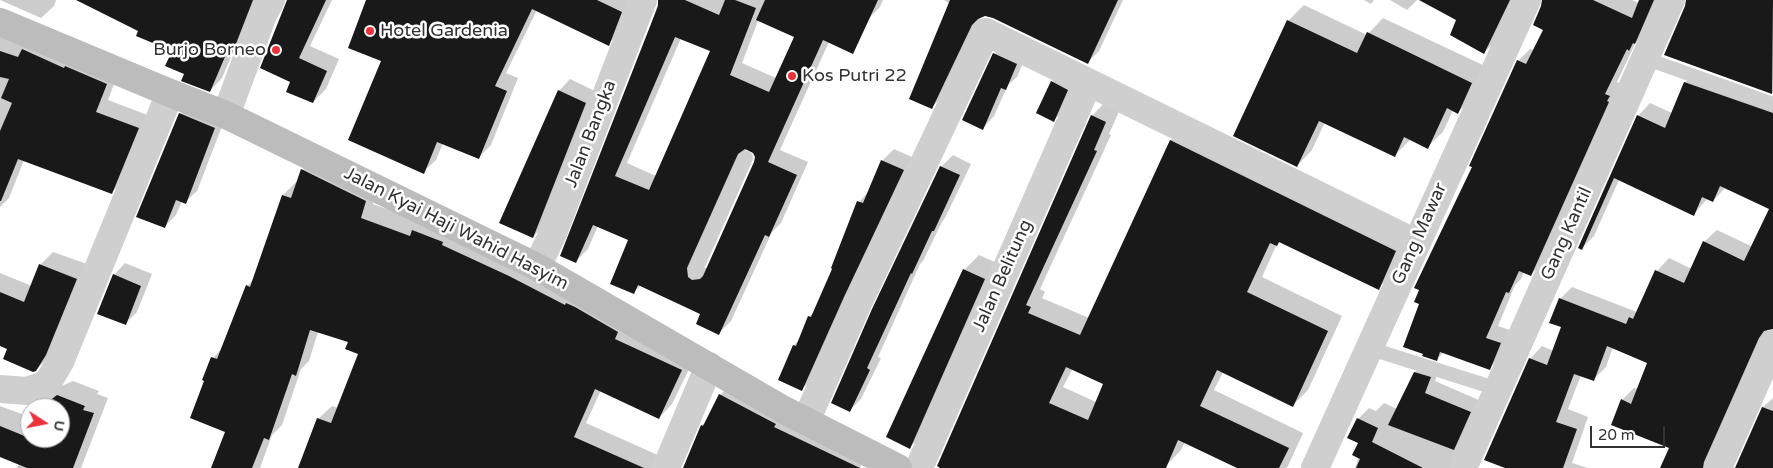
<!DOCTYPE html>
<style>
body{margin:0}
#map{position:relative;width:1773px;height:468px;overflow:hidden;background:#fff;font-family:"Varela Round",sans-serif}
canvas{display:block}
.north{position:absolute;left:20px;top:398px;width:50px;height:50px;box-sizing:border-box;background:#fff;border:1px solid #adadad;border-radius:50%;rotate:101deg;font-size:14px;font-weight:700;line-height:20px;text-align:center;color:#323232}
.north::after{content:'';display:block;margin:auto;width:18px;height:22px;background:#eb323b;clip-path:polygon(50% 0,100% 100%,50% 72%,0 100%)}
.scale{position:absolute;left:1590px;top:426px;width:75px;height:22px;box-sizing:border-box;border:2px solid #323232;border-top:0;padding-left:6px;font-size:15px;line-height:18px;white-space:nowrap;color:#323232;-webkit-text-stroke:4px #fff;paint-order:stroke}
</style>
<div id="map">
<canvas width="1773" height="468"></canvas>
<div class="north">U</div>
<div class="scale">20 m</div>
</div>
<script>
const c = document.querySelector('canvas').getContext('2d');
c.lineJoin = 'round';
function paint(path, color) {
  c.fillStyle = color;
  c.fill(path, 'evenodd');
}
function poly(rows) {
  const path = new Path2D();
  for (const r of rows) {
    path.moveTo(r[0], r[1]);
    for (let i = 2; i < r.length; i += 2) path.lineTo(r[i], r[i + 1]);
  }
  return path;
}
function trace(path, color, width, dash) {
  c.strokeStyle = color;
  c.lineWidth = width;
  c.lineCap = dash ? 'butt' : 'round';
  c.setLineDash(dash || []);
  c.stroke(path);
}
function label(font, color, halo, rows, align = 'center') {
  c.font = font + ' "Varela Round",sans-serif';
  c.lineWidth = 5;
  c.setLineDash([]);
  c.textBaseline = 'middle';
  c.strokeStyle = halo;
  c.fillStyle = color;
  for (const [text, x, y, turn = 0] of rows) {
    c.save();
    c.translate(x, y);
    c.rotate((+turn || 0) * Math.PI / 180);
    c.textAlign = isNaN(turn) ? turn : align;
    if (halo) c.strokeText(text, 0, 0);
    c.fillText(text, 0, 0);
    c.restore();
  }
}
const shadow = poly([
 [0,0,56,0,54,6,41,18],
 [102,0,259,0,244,41,234,50,222,78,210,91,185,73,173,50,140,30],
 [288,0,332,0,310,46,339,59,326,89,313,102,292,82],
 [368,0,633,0,621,32,608,44,537,10,506,73,518,78,491,145,479,157,443,143,436,160,423,172,383,60],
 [659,0,766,0,742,63,776,78,838,22,780,150,808,162,781,223,772,232,731,321,719,333,702,313,641,285,634,292,630,240,598,226,588,249,576,261],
 [681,38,712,50,656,176,627,163],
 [747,148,751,149,756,156,755,162,708,268,703,268,699,255],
 [826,0,883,0,880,7,868,19],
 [944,0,1123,0,1099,51,1087,63,993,17,985,15,981,17,944,95,932,107,950,4],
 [1364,0,1374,0,1371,4],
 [1390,0,1417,0,1407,10],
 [1422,0,1515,0,1496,40,1484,53,1458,20],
 [1544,0,1632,0,1639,3,1640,0,1660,0,1641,37,1635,44,1617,82,1621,84,1543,262,1531,275,1524,272,1521,279,1515,285,1498,326,1513,331,1502,356,1489,368,1444,352,1437,359,1473,166,1518,61,1530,49,1534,50,1544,30],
 [1687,0,1773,0,1773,93,1665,55,1687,6],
 [1304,5,1367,35,1383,18,1487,67,1474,97,1458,112,1453,110,1443,132,1427,147,1411,139,1395,155,1325,122,1312,150,1297,166,1288,21],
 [0,35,119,71,108,100,150,116,124,180,111,193,24,160,9,198,0,207],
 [1006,42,1027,53,1017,77,1008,85,994,116,983,128,994,54],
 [1063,70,1079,78,1065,109,1054,120,1052,82],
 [1697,70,1773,97,1773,328,1768,329,1716,448,1721,468,1661,468,1670,447,1622,400,1634,388,1638,389,1648,362,1613,347,1606,367,1594,379,1581,375,1568,409,1588,417,1572,463,1588,468,1509,468,1530,359,1542,346,1554,351,1563,326,1560,299,1572,287,1637,312,1657,271,1669,258,1692,269,1704,242,1717,230,1753,247,1771,209,1726,187,1713,201,1708,198,1694,214,1619,180,1594,236,1582,248,1638,116,1650,103,1672,113,1685,82],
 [570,79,597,92,544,225,533,237,559,91],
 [1107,100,1121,107,1109,134,1111,135,1040,289,1045,292,1042,298,1089,318,1171,140,1186,125,1411,235,1394,273,1378,288,1280,242,1276,246,1262,277,1342,316,1308,390,1293,405,1223,372,1214,390,1303,433,1287,468,1240,468,1185,442,1181,450,1166,466,1157,468,944,468,1092,116],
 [1073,368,1104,383,1096,402,1063,387],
 [191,102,226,116,197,191,185,202,182,201,176,215,164,227,180,114],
 [894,149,914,158,814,378,802,389,780,380,794,345,799,340,809,317,815,311,834,268,859,202,869,191,882,161],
 [953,155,971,164,945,218,942,222,923,261,920,264,878,357,881,358,861,399,850,410,941,167],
 [315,157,379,188,373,204,422,222,695,357,672,404,659,418,601,390,586,423,660,456,655,468,300,468,318,419,332,406,339,408,360,353,350,342,318,332,309,361,301,369,282,425,272,435,260,468,214,468,227,431,213,358,223,347,247,286,254,279,283,195,296,182,298,183,302,170],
 [53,252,90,265,50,356,36,370,8,349,0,345,0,273,32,286,40,265],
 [979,255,999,264,925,433,910,447,964,270],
 [125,263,152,274,137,312,125,324,114,275],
 [1426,361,1441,366,1435,381,1481,401,1459,468,1355,468,1359,457,1358,419,1369,408,1376,411,1384,403,1397,409,1415,372],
 [73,381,99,391,97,394,108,398,81,468,17,468,19,463,0,456,0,406,30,417,30,438,60,438,60,408,40,408,41,404,57,388],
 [732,383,867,453,860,468,684,468,702,425,707,421,720,395],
 [1773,398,1773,468,1736,468,1763,407]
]);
const building = poly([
 [76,0,253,0,232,54,227,52,210,92,181,81,184,74,165,66,172,51,136,36,138,31],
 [287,0,326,0,299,58,327,71,313,103,286,92,290,82,260,68],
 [366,0,597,0,622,12,609,46,532,9,495,86,507,91,479,159,437,142,424,174,348,140,381,61,348,48],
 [658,0,685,0,719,15,725,0,735,0,756,8,730,75,769,92,794,37,756,20,765,0,878,0,853,54,823,40,768,162,797,175,769,237,765,235,719,335,696,324,700,314,638,285,634,294,610,284,628,240,593,225,576,263,560,256,658,6],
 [675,37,710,51,649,190,615,176],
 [745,149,753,153,755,157,754,162,703,276,700,279,692,280,688,277,687,268,738,154],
 [950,0,1118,0,1088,64,993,18,985,16,978,19,972,25,932,109,909,99],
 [1419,0,1510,0,1484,54,1450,35,1456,20],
 [1542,0,1593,0,1632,18,1639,0,1654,0,1635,44,1633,43,1629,51,1627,49,1605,94,1610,96,1607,101,1609,102,1531,276,1519,271,1509,293,1506,292,1486,338,1501,343,1490,370,1440,352,1437,361,1422,356,1423,354,1403,347,1419,304,1414,302,1419,290,1414,288,1472,167,1469,166,1517,60,1526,64,1543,30,1533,25,1541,6],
 [1686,0,1773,0,1772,94,1664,55,1685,6],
 [1287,20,1357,53,1367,32,1472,83,1458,114,1447,108,1428,149,1404,137,1395,157,1319,121,1297,167,1233,136],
 [22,49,64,68,65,66,107,84,96,112,139,128,112,194,18,159,1,201,0,201,0,131,12,103,1,98,9,79,0,77,0,51,18,57],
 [993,53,1017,64,1006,90,1001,88,983,130,962,120],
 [1051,81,1068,90,1054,122,1036,113],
 [1684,82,1773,113,1773,329,1764,331,1759,338,1704,462,1703,468,1660,468,1669,448,1611,425,1621,399,1631,404,1647,363,1607,346,1594,381,1574,374,1556,422,1577,429,1563,468,1505,468,1484,460,1529,358,1547,365,1561,327,1549,323,1559,298,1626,324,1629,317,1633,319,1655,270,1684,283,1703,241,1744,261,1769,209,1720,186,1713,202,1702,197,1694,216,1614,178,1582,250,1578,248,1637,115,1665,128],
 [558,90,586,103,533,238,499,223],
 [179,113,215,128,186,204,176,200,165,228,136,217],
 [1091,115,1106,122,1094,150,1097,151,1026,305,1031,307,1028,313,1080,335,1170,140,1396,251,1379,290,1279,242,1277,246,1270,243,1247,292,1328,331,1293,407,1217,370,1200,406,1289,448,1279,468,1237,468,1178,440,1166,468,940,468,937,466],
 [1066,367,1103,384,1088,420,1049,403],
 [881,160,904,170,844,297,802,391,778,380,793,345,796,346,808,316,811,317,832,269,831,268,857,201,863,203],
 [940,166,960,175,934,231,932,231,912,274,911,273,867,368,870,370,850,412,831,403,872,309],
 [301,169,366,201,361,218,410,236,412,230,443,242,442,245,509,276,565,305,566,303,575,307,618,332,615,339,682,370,659,419,595,389,574,437,644,468,298,468,317,418,331,423,358,354,345,349,348,342,310,330,296,376,292,374,269,440,264,438,252,468,211,468,225,432,190,418,204,381,202,380,211,357,217,359,246,285,250,287,282,195,291,198],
 [39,264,77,279,46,355,36,371,33,372,3,359,7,349,0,346,0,292,24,302],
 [963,269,985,279,910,449,886,437],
 [113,274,141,286,126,325,97,314],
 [1414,372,1431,377,1425,393,1471,412,1454,450,1388,425],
 [719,394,776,424,774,427,860,468,683,468,701,425,703,426],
 [57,395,85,406,83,410,94,413,73,468,27,468,0,457,0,426,27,437,30,430,30,438,60,438,60,408,38,408,40,403,52,399],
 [1762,407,1773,411,1773,468,1735,468],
 [1357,418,1378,428,1372,442,1423,468,1356,468,1360,459,1352,455,1358,443,1347,438]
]);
const service = poly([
 [1644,58,1773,104],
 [695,272,746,158],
 [1368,348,1498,389]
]);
const minor = poly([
 [226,115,263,15,271,0],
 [537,267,553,233,643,0],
 [0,389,27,391,47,384,60,362,170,93],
 [806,421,858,303,986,32,1416,243],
 [666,468,709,366],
 [919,468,1088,83],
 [1315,468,1527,0],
 [1463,468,1671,0],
 [1718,468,1773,344]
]);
const secondary = poly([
 [0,22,170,93,226,115,537,267,784,410,898,468]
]);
const markers = [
 [370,31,5,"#eb323b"],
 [276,50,5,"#eb323b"],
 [792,76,5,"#eb323b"]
];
const poiNames = [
 ["Hotel Gardenia",380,31],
 ["Burjo Borneo",266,50,"right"],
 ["Kos Putri 22",802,76]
];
const streetNames = [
 ["Jalan Bangka",591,134,-69],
 ["Jalan Kyai Haji Wahid Hasyim",456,229,27],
 ["Gang Mawar",1420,234,-66],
 ["Gang Kantil",1567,234,-66],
 ["Jalan Belitung",1003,276,-66]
];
paint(shadow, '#0003');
paint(building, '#191919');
trace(service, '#cfcfcf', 14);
trace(minor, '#cfcfcf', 28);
trace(secondary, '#bcbcbc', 28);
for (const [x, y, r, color] of markers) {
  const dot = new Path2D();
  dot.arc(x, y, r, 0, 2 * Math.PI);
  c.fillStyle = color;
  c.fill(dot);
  trace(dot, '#fff', 2);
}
label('18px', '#323232', '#fff', poiNames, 'left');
label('18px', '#323232', '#fff', streetNames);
</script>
